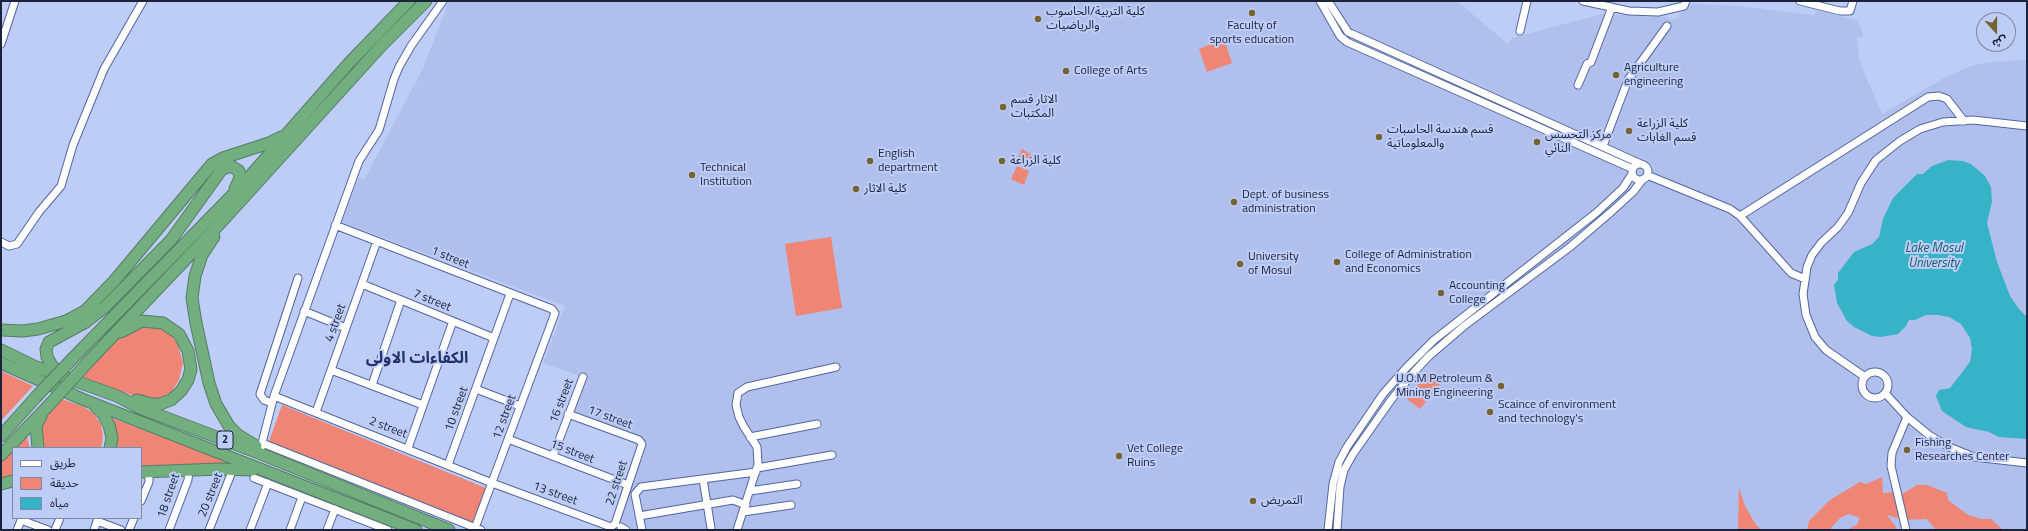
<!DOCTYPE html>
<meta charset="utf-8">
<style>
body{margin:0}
#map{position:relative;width:2028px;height:531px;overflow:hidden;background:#becdf6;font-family:"Titillium Web","Noto Sans Arabic",sans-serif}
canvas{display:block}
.frame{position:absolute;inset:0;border:2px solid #1a223c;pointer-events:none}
.legend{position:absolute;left:12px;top:447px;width:130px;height:72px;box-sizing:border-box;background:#becdf6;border:1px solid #7c89ac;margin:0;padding:5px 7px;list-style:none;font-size:12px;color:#1a223c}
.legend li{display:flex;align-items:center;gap:8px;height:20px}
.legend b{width:20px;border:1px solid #7c89ac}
.north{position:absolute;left:1976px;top:12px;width:40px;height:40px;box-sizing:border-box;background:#becdf6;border:1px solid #7c89ac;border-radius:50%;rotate:159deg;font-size:11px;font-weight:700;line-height:16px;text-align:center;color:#1a223c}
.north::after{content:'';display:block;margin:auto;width:14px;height:18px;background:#756331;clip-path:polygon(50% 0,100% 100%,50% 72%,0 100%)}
</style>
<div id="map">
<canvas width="2028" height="531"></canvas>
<div class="frame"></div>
<ul class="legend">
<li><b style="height:5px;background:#fff"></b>طريق</li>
<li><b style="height:11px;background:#ef8575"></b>حديقة</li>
<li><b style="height:11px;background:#36b3c6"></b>مياه</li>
</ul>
<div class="north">ش</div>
</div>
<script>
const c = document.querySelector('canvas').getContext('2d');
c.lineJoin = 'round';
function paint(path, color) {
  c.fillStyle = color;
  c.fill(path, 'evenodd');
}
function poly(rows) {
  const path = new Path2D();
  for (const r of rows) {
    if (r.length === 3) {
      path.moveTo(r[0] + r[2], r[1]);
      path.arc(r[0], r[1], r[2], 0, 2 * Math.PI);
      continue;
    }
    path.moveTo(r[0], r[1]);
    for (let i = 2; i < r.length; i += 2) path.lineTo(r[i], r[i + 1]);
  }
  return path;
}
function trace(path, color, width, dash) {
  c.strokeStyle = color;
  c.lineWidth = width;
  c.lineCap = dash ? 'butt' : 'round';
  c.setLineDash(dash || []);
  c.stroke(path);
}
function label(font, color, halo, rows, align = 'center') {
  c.font = font + ' "Titillium Web","Noto Sans Arabic",sans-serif';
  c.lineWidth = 4;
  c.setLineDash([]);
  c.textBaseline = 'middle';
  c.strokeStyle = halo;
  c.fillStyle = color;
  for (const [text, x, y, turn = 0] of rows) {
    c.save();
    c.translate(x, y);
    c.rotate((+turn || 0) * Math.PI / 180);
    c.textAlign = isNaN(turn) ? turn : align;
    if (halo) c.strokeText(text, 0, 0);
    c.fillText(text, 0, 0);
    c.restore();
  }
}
const built = poly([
 [449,1,1457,1,1508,44,1512,38,1602,14,1666,17,1671,20,1679,17,1678,15,1693,4,1736,6,1814,15,1817,11,1857,20,1863,32,1863,37,1857,38,1859,60,1882,114,1944,78,1971,66,1990,62,2027,60,2027,530,616,530,648,442,570,412,583,377,543,363,565,306,342,222,359,177,365,179,423,68]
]);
const green = poly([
 [1224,39,1232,63,1207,72,1199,49],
 [1022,149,1035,157,1032,164,1018,158],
 [1017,166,1029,171,1024,185,1011,179],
 [831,237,842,308,796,316,785,244],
 [153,325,169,332,178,345,183,363,179,380,171,392,160,399,148,401,82,377,123,333,133,327],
 [1,371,33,386,1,421],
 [1427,373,1440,384,1420,409,1407,399],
 [62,399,84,407,93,413,101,424,103,437,101,448,39,448,37,431,45,416],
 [282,405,486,488,474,524,268,444],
 [106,416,230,462,229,464,141,468,141,448,111,448],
 [26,433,30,448,13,448,13,475,1,478,1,460],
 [1882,477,1883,493,1898,492,1893,496,1904,512,1905,508,1899,496,1917,485,1927,485,1947,493,1948,500,1968,515,1981,519,1991,519,2003,530,1936,530,1927,519,1904,520,1903,514,1897,518,1887,515,1896,527,1896,530,1850,530,1850,528,1857,525,1860,518,1849,514,1840,518,1830,529,1833,530,1807,530,1809,521,1830,500,1860,482,1866,484],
 [1739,488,1745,506,1756,525,1762,530,1738,530]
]);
const water = poly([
 [1948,160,1963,161,1971,164,1985,176,1991,187,1992,202,1987,223,1997,262,2010,296,2019,309,2027,317,2027,439,1999,437,1989,432,1966,427,1942,411,1936,396,1939,390,1950,388,1970,362,1972,349,1970,338,1961,324,1949,317,1938,315,1926,315,1915,320,1909,320,1906,326,1898,334,1881,337,1872,336,1854,327,1847,321,1837,303,1834,285,1838,280,1838,273,1854,252,1872,244,1879,237,1883,219,1893,198,1917,174,1923,174,1932,166]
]);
const minor = poly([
 [1320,1,1340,36,1347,42,1633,169],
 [1328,1,1348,32,1641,164],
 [1583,1,1629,11,1658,12,1684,6,1686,1],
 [1800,1,1840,11,1850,11,1853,1],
 [1520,31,1527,1],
 [1,44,15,1],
 [1578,85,1587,64,1591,62,1612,7],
 [1603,146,1628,80,1667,26],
 [1640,172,8],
 [1647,175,1730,209,1740,216,1791,273,1805,279],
 [1740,216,1928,97,1939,96,1947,99,1964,121],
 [335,225,552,309,555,313,475,528],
 [1,242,9,246,17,244,39,212,61,186,73,145,104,69,143,1],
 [362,284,494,338],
 [304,311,346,328],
 [331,370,423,405],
 [1875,385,13],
 [1865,377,1826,350,1815,337,1806,315,1803,294,1807,267,1812,255,1821,243,1838,227,1848,213,1861,183,1876,160,1900,141,1920,129,1943,122,1973,120,2027,126],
 [372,385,401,300],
 [476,389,520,406],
 [1885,393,1907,417,1929,435,1949,447,1974,457,2027,463],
 [274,396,492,483,611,527,615,524,642,444,639,440,568,414],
 [272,403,264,400,260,394,298,278],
 [316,412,377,241],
 [750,437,817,424],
 [508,439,628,485],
 [262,443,274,396,359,161,379,130,394,79,399,67,411,46,443,1],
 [261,448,262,443,481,530],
 [408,448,453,321],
 [553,456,583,377],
 [448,465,510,294],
 [757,468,832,455],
 [254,478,388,530],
 [703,479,711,528],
 [750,491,797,484],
 [141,501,149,482,149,471],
 [743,512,791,505],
 [639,516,733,500,746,505],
 [21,520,48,530],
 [97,521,121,530],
 [621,527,626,530],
 [17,530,22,518],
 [55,530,60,518],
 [94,530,98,518],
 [129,530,134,518],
 [169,530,188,480,189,469],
 [209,530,233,469],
 [250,530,268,483],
 [290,530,302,497],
 [327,530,335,509],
 [642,530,635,494,641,487,756,472],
 [737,530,758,464,757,447,744,427,739,417,736,405,738,393,747,387,836,367],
 [1328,530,1333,484,1339,462,1347,447,1383,394,1406,368,1434,340,1596,213,1623,188,1632,174],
 [1337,530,1340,487,1344,470,1353,454,1391,400,1414,372,1429,356,1464,326,1570,247,1611,212,1633,192,1643,179],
 [1906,530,1891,466,1892,453,1907,417]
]);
const highway = poly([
 [214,237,202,255,195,276,192,298,196,323,209,383,216,404,229,426,238,435,256,446],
 [1,330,23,331,38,329,66,321,85,311,115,280,212,164,223,158,269,143,281,137],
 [121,332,142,321,163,323,179,334,188,351,191,369,188,380,181,391,171,400,160,404,151,404,137,400],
 [1,350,34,366,117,396,140,408,256,452,449,530],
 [73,358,243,184,349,63,409,1],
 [1,363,82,399,416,530],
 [87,363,226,217,382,45,426,1],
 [60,373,52,366,47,357,46,349,49,342,86,322,105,307,171,240,222,169,231,166,239,171,240,178,235,189],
 [95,406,103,414,109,425,112,438,110,448],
 [1,436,36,397],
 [38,448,36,426,41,416],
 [1,455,50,404],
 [141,472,220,469,252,470],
 [1,484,13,481]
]);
const highwayBridge = poly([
 [36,397,73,358],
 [50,404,87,363]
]);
const markers = [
 [1252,13,4,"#756331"],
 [1038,19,4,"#756331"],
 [1066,71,4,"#756331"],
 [1616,75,4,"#756331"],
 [1003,107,4,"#756331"],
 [1629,131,4,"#756331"],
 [1379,137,4,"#756331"],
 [1537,142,4,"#756331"],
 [870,161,4,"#756331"],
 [1002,161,4,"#756331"],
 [692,175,4,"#756331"],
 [856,189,4,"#756331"],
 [1234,202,4,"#756331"],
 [1337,262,4,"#756331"],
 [1240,264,4,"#756331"],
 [1441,293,4,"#756331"],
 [1501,386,4,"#756331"],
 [1490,412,4,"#756331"],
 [1907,450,4,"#756331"],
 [1119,456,4,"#756331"],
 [1253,501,4,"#756331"]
];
const shields = [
 [225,440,16]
];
const shieldNames = [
 ["2",225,440]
];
const poiNames = [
 ["كلية التربية/الحاسوب",1046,12],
 ["والرياضيات",1046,26],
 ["Faculty of",1252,26,"center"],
 ["sports education",1252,40,"center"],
 ["Agriculture",1624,68],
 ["engineering",1624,82],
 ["College of Arts",1074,71],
 ["الاثار قسم",1011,100],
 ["المكتبات",1011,114],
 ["كلية الزراعة",1637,124],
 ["قسم الغابات",1637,138],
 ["قسم هندسة الحاسبات",1387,130],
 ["والمعلوماتية",1387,144],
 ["مركز التحسس",1545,135],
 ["النائي",1545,149],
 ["English",878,154],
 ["department",878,168],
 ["كلية الزراعة",1010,161],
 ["Technical",700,168],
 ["Institution",700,182],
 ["كلية الاثار",864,189],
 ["Dept. of business",1242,195],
 ["administration",1242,209],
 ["College of Administration",1345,255],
 ["and Economics",1345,269],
 ["University",1248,257],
 ["of Mosul",1248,271],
 ["Accounting",1449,286],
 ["College",1449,300],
 ["U.O.M Petroleum &",1493,379,"right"],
 ["Mining Engineering",1493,393,"right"],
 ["Scaince of environment",1498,405],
 ["and technology's",1498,419],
 ["Fishing",1915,443],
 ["Researches Center",1915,457],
 ["Vet College",1127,449],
 ["Ruins",1127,463],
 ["التمريض",1261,501]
];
const streetNames = [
 ["1 street",450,258,22],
 ["7 street",432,301,22],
 ["4 street",336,323,-70],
 ["16 street",562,401,-69],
 ["10 street",457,409,-70],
 ["12 street",505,417,-70],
 ["17 street",610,418,20],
 ["2 street",388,428,21],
 ["15 street",572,452,21],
 ["22 street",617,483,-72],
 ["13 street",555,494,20],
 ["20 street",211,495,-68],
 ["18 street",169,496,-71]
];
const waterNames = [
 ["Lake Mosul",1934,249],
 ["University",1934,264]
];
const districtNames = [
 ["الكفاءات الاولى",417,359]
];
paint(built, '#b0bfec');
paint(green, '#ef8575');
paint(water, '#36b3c6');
trace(minor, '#5265a1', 9);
trace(highway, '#547d67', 13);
trace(minor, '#fff', 7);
trace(highway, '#73ae7e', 11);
trace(highwayBridge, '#547d67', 13, []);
trace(highwayBridge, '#73ae7e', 11);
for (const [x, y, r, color] of markers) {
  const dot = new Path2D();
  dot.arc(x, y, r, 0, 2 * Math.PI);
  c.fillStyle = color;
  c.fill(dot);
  trace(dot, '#becdf6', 1.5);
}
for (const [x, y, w] of shields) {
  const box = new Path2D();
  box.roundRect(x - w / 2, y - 9, w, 18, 3);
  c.fillStyle = '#becdf6';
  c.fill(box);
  trace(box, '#1a223c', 1);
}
label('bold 11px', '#1a223c', null, shieldNames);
label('12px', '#1a223c', '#becdf6', poiNames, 'left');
label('12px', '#1a223c', '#becdf6', streetNames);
label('italic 13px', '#185b65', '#becdf6', waterNames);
label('bold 16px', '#23326a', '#becdf6', districtNames);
</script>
